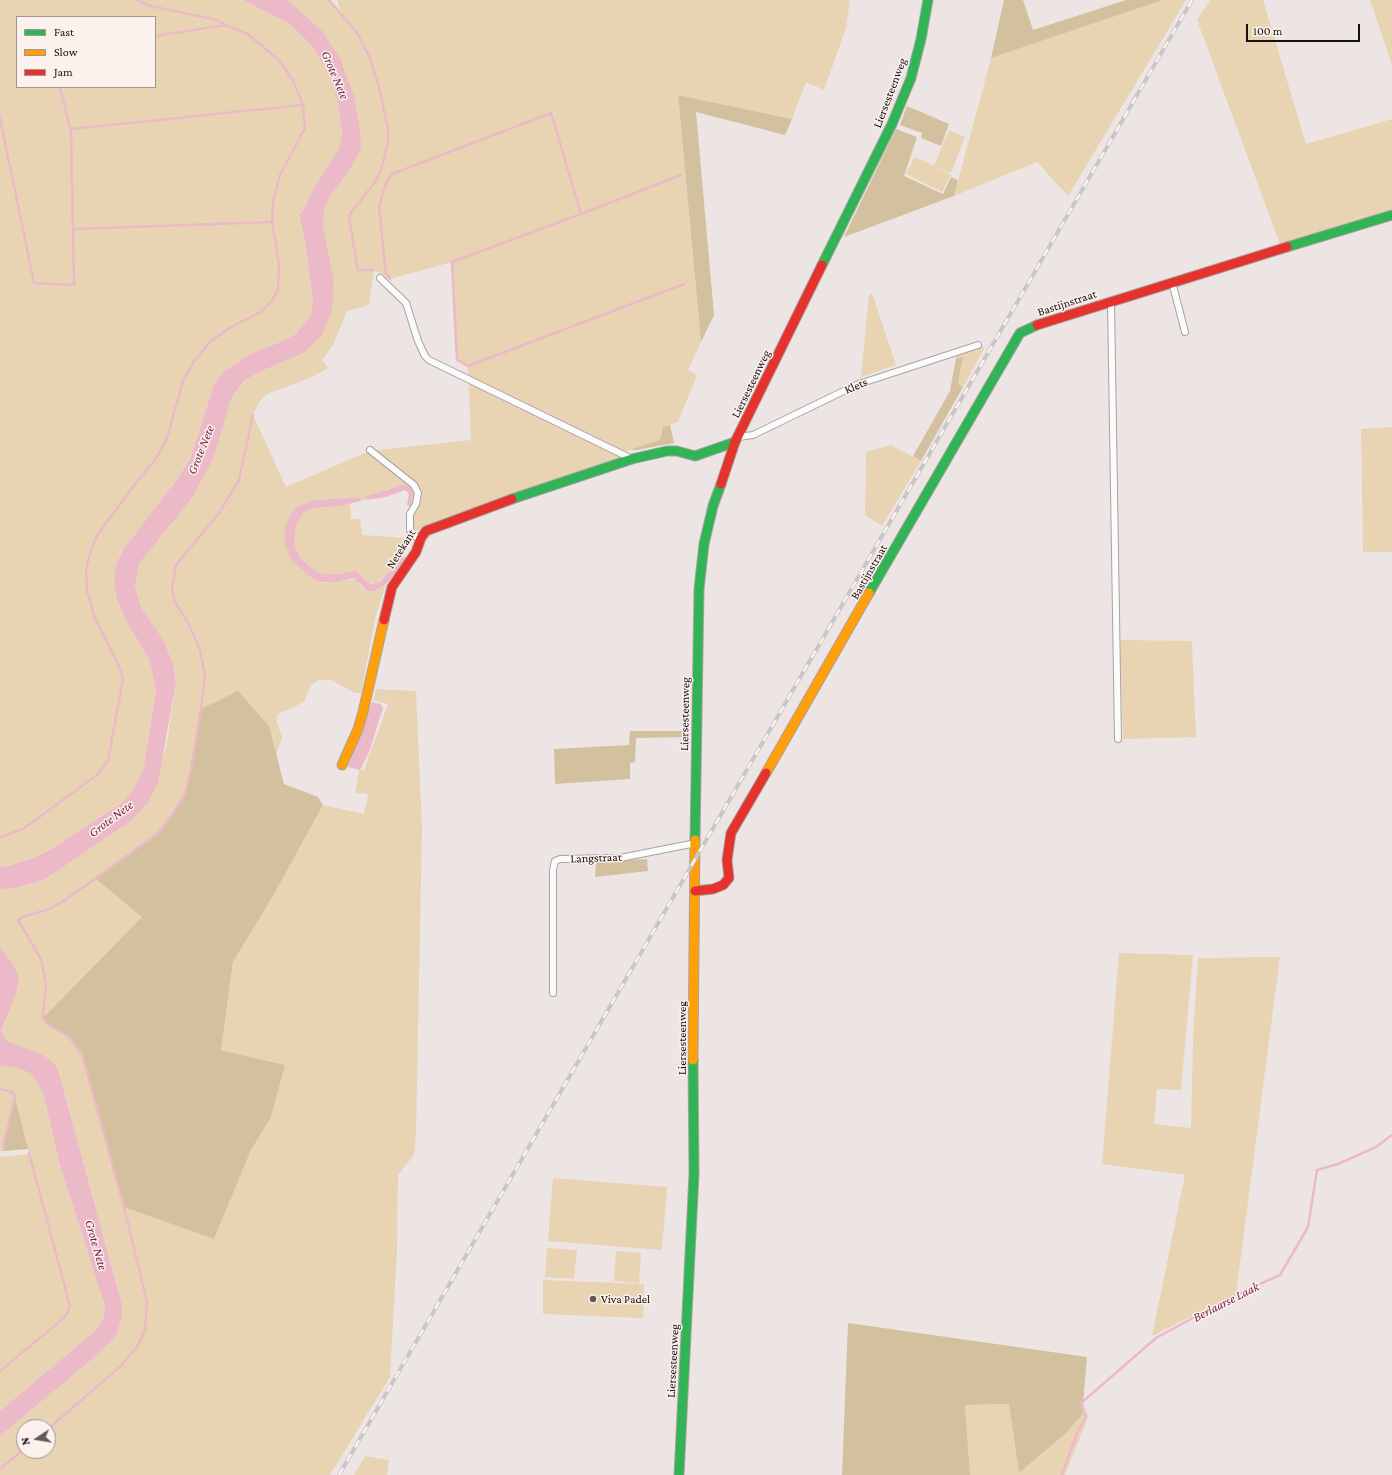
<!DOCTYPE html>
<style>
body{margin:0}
#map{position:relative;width:1392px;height:1475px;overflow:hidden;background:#ece5e4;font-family:"Crimson Pro",serif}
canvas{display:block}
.legend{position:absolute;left:16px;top:16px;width:140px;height:72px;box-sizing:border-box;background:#fdf1ed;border:1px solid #9f9794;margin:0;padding:5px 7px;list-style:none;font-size:12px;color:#13100e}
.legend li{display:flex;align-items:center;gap:8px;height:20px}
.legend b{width:20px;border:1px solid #9f9794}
.north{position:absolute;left:16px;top:1419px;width:40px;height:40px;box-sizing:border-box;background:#fdf1ed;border:1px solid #9f9794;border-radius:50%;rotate:258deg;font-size:11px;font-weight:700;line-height:16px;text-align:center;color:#13100e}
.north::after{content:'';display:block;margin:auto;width:14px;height:18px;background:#5f5b59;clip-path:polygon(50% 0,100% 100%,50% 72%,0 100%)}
.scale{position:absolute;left:1246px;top:24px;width:114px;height:18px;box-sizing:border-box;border:2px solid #13100e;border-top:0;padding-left:5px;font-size:12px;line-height:14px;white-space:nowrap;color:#13100e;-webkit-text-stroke:3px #fdf1ed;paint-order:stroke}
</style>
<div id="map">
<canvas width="1392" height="1475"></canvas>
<ul class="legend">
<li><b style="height:5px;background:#30b455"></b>Fast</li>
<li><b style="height:5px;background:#ff9f0a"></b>Slow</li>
<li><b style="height:5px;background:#e5322d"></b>Jam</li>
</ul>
<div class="north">N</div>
<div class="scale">100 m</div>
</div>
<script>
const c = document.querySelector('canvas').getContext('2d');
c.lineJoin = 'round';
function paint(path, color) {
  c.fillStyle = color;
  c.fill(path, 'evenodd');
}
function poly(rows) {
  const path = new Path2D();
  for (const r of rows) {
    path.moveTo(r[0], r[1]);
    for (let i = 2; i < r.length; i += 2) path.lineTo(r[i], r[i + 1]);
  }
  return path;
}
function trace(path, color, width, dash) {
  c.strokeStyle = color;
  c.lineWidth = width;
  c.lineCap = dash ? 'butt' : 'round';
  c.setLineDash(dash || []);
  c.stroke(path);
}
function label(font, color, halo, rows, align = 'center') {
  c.font = font + ' "Crimson Pro",serif';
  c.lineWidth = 3;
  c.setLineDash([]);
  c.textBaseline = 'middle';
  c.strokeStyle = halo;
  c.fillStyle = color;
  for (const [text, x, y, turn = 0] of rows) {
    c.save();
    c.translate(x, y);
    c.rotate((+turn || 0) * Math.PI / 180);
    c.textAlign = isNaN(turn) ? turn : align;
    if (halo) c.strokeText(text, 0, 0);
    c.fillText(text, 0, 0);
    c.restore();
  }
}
const green = poly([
 [0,0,243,0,290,24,310,44,326,67,337,98,342,133,339,149,315,186,303,211,299,215,304,235,313,301,311,315,296,334,278,343,252,353,225,371,214,384,191,457,180,475,123,550,117,562,117,599,125,619,149,659,156,690,144,767,134,788,122,803,50,850,33,858,11,865,0,867],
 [17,17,155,17,155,87,17,87],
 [286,0,329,0,341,13,337,0,850,0,846,28,824,90,806,82,792,119,678,95,701,342,688,370,697,375,678,422,663,427,660,440,629,450,614,461,478,507,415,531,412,526,411,507,413,500,410,486,366,496,367,500,360,501,358,497,315,500,298,506,291,514,286,527,285,544,313,579,324,583,356,579,361,587,367,591,378,590,386,584,376,615,361,693,355,693,331,680,319,680,311,685,304,702,278,714,276,719,282,738,276,754,269,726,191,769,185,794,172,815,157,834,143,917,43,1018,46,1023,69,1037,82,1054,98,1109,214,1239,251,1150,271,1117,285,1065,221,1050,233,962,273,896,323,805,364,814,368,794,355,793,359,770,364,770,388,704,373,700,376,689,416,691,422,828,416,1134,414,1155,398,1175,397,1250,390,1377,330,1475,0,1475,0,1436,90,1361,116,1336,122,1318,122,1305,59,1073,7,1041,1,1032,6,1021,14,965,0,947,0,890,19,887,44,880,128,823,166,748,176,683,173,664,163,639,141,608,135,586,139,564,192,498,231,399,245,381,264,370,304,353,326,248,323,229,324,211,330,196,352,166,360,129,293,5],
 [452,262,457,360,468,367,471,440,369,451,286,487,253,415,259,402,267,394,312,377,328,368,322,360,333,345,347,311,369,305,374,270,390,279],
 [24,1427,48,1427,48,1451,24,1451],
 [1163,0,1186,0,1068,196,1037,162,954,196,991,58],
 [1210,0,1263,0,1306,144,1392,119,1392,209,1280,244,1197,20],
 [1370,0,1392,0,1392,65],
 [949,130,965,137,951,173,936,167,951,175,942,192,906,174,915,157,934,166],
 [872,293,896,365,861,377,869,295],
 [985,347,963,387,958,384,963,357,956,358,956,354],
 [1392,427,1392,552,1363,552,1361,429],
 [891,445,921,461,882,526,865,515,866,452],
 [350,503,351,519,360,519,362,535,405,538,403,557,376,584,368,583,354,571,335,575,328,576,319,573,308,565,299,556,296,549,294,543,296,524,305,511,316,508,342,506],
 [1120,640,1192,641,1196,737,1123,739],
 [1119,953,1193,955,1181,1090,1157,1089,1154,1124,1191,1128,1193,1038,1198,958,1280,957,1236,1294,1152,1336,1185,1175,1102,1164],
 [0,1066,17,1068,30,1073,37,1081,44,1097,60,1165,105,1307,103,1320,95,1331,0,1411,0,1157,29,1154,16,1098,3,1151,0,1151],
 [553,1178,667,1187,662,1250,548,1241],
 [547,1248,577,1250,574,1279,545,1277],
 [616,1251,641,1253,639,1283,614,1281],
 [543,1280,644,1284,643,1318,543,1314],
 [1083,1402,1088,1417,1065,1475,970,1475,965,1405,1009,1404,1019,1473,1066,1433,1082,1415],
 [365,1456,389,1460,387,1475,354,1475]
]);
const forest = poly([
 [1004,0,1023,0,1033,30,1126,0,1163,0,991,58],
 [678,95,792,119,785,135,696,112,714,315,701,342],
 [907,106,949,124,941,146,921,138,922,133,900,125],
 [896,129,917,137,904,176,943,194,951,177,958,180,954,196,844,237],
 [963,357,958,384,963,387,921,461,913,456,950,391,956,358],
 [670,425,674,443,637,450,629,450,660,440,663,427],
 [238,691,269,726,284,784,318,797,323,805,273,896,233,962,221,1050,285,1065,271,1117,251,1150,214,1239,124,1207,82,1054,69,1037,46,1023,43,1018,142,917,96,879,157,834,172,815,185,794,191,769,201,709],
 [630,731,688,731,688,737,636,738,635,762,630,763,630,779,555,784,554,749,629,745],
 [647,859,648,871,595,877,596,862],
 [15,1096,28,1149,3,1151,11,1113,15,1103],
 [848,1323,1087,1357,1082,1415,1066,1433,1019,1473,1009,1404,965,1405,970,1475,842,1475]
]);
const water = poly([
 [243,0,286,0,293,5,321,30,339,56,354,96,360,129,361,148,352,166,330,196,324,211,323,229,334,280,332,310,322,335,304,353,264,370,244,381,231,399,213,459,192,498,139,564,135,586,141,608,163,639,173,664,176,683,158,782,148,803,128,823,44,880,19,887,0,890,0,867,11,865,33,858,50,850,122,803,134,788,144,767,156,690,149,659,125,619,117,599,114,580,117,562,123,550,180,475,191,457,214,384,225,371,252,353,278,343,296,334,311,315,313,301,304,235,299,215,303,211,315,186,339,149,342,133,337,98,326,67,310,44,290,24],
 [401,485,408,485,413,491,411,507,407,505,409,494,405,490,386,497,367,500,366,496,382,492],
 [359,497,360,501,342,506,316,508,305,511,296,524,294,543,299,556,308,565,319,573,335,575,354,571,357,572,368,583,372,584,379,582,403,557,406,558,403,564,386,584,375,591,367,591,354,578,336,582,319,582,313,579,291,560,285,544,285,527,291,514,298,506,315,500],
 [372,702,380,704,383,708,369,752,360,770,348,767],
 [0,947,14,965,19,978,16,993,1,1032,7,1041,45,1056,55,1065,59,1073,122,1305,122,1318,116,1336,90,1361,0,1436,0,1411,95,1331,103,1320,105,1307,60,1165,44,1097,37,1081,30,1073,17,1068,0,1066]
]);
const stream = poly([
 [137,0,151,6,217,20,225,25,155,36],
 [329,0,357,33,369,56,379,87,388,129,388,142,382,167,375,182,350,214,349,218,358,270,374,270],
 [0,118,34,283,74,285,71,132,60,87],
 [71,129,303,105,293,81,281,62,248,34,225,25],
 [681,175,581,214,452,262,457,360,468,366,684,284],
 [73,229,272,222,273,202,280,175,305,128,303,105],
 [390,279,386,274,379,206,387,180,392,174,551,113,581,214],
 [0,837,23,829,97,775,108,761,123,679,120,668,95,618,87,591,86,571,91,549,98,534,136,483,155,460,166,441,184,378,195,360,211,341,229,328,261,312,272,300,278,290,279,264,272,222],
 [0,1089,12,1092,15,1096,3,1147],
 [0,1371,59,1322,66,1315,70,1306,29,1153],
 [48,1429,122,1365,136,1348,142,1338,145,1329,147,1302,124,1207,82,1054,69,1037,46,1023,43,1018,46,984,41,959,18,920,22,917,47,910,64,901,157,834,172,815,185,794,191,769,201,709,205,675,199,647,188,623,174,600,172,588,176,565,219,513,239,480,253,415],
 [0,1469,24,1449],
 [1062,1475,1077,1433,1086,1417,1080,1404,1156,1338,1235,1295,1280,1275,1308,1227,1317,1170,1338,1164,1376,1147,1392,1135]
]);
const street = poly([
 [380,278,406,303,418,341,425,356,429,360,632,459],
 [1172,282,1185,332],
 [1111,302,1118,739],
 [738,437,753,435,856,385,978,345],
 [370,450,414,485,418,493,416,504,410,514,410,530,414,536,421,538],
 [553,993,553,870,555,861,560,859,620,858,696,843]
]);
const fast = poly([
 [1287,247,1392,215],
 [822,265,892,124,911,78,921,39,928,0],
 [512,499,632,459,667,451,677,451,695,456,735,442],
 [869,593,1020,333,1037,325],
 [695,840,699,589,704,544,713,506,721,484],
 [679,1475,694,1174,693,1060]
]);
const slow = poly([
 [342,765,358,729,363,712,384,620],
 [766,773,869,593],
 [693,1060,695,840]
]);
const jam = poly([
 [1037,325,1287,247],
 [721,484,735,442,822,265],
 [384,620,392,587,416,552,421,538,426,531,512,499],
 [695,891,713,889,723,885,729,878,727,860,731,833,766,773]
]);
const rail = poly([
 [339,1475,1192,0]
]);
const markers = [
 [593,1299,4,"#5f5b59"]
];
const streetNames = [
 ["Liersesteenweg",890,93,-69],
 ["Bastijnstraat",1067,303,-18],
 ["Liersesteenweg",751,384,-64],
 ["Klets",856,386,-23],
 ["Netekant",401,549,-58],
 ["Bastijnstraat",869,572,-60],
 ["Liersesteenweg",685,714,-89],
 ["Langstraat",596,858,-2],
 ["Liersesteenweg",682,1038,-90],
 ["Liersesteenweg",673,1361,-87]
];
const poiNames = [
 ["Viva Padel",601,1299]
];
const waterNames = [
 ["Grote Nete",335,75,67],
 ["Grote Nete",201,450,-68],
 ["Grote Nete",111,819,-37],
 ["Grote Nete",96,1245,74],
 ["Berlaarse Laak",1226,1302,-27]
];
paint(green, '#e8d4b3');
paint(forest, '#d3c09e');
paint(water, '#ecb9c8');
trace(stream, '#ecb9c8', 2.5);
trace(street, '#a8a2a1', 8);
trace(fast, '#a8a2a1', 11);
trace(slow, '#a8a2a1', 11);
trace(jam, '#a8a2a1', 11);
trace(street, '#fcfbfb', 6);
trace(fast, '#30b455', 9);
trace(slow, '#ff9f0a', 9);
trace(jam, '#e5322d', 9);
trace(rail, '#c8c6c6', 4);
trace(rail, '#fdf1ed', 2.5, [8]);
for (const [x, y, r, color] of markers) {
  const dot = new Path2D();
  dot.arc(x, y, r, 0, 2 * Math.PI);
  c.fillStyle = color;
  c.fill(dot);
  trace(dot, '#fdf1ed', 1.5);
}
label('12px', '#13100e', '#fdf1ed', streetNames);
label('12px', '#13100e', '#fdf1ed', poiNames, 'left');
label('italic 13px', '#772648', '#fdf1ed', waterNames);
</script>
